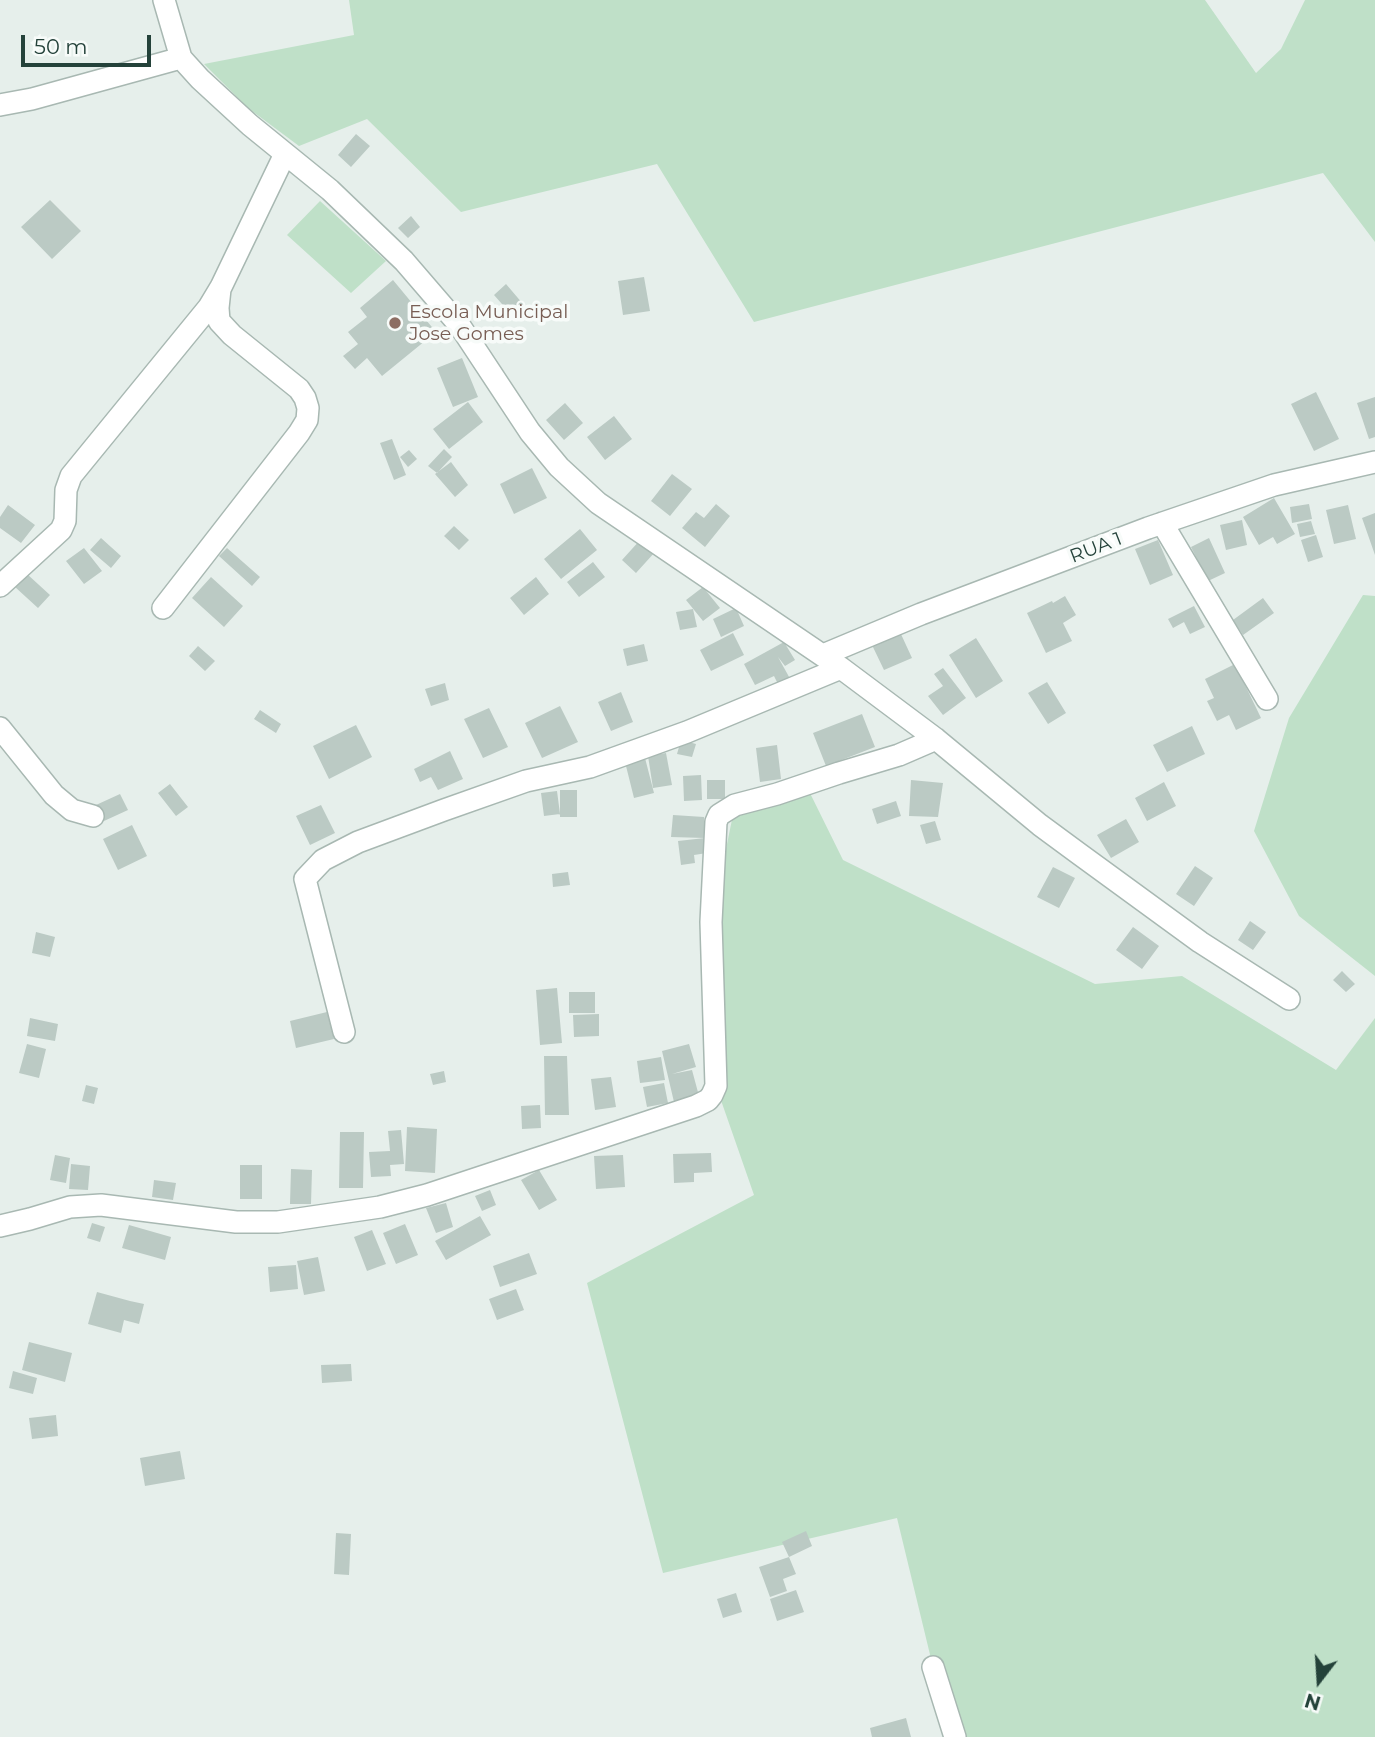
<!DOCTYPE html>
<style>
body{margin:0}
#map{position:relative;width:1375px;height:1737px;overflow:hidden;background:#e6efeb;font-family:Montserrat,sans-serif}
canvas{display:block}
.north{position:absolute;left:1284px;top:1646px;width:70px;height:70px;-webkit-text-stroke:5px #f7fbf9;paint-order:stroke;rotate:197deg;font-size:19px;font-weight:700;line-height:28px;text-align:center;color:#24423a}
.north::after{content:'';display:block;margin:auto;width:24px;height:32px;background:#24423a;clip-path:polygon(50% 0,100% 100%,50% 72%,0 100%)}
.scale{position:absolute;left:21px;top:35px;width:130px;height:32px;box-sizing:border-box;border:4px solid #24423a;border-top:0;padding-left:9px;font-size:21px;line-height:24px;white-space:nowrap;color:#24423a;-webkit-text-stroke:5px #f7fbf9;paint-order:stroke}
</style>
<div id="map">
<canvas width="1375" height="1737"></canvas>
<div class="north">N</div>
<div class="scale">50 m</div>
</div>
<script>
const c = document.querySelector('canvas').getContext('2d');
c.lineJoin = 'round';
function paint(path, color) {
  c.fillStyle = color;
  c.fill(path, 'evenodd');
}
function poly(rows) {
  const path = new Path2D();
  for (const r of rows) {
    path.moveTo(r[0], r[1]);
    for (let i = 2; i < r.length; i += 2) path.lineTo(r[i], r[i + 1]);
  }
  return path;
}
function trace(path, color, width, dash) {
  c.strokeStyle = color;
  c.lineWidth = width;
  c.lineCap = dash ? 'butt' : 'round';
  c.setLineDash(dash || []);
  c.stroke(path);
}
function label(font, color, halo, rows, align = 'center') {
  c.font = font + ' Montserrat,sans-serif';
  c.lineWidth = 7;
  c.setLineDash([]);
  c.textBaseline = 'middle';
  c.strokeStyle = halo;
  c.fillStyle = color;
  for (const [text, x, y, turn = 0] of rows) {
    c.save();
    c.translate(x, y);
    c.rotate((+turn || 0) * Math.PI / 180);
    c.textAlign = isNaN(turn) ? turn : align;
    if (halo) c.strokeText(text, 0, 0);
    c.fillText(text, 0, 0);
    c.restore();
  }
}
const green = poly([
 [349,0,1205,0,1256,73,1281,49,1305,0,1375,0,1375,242,1323,173,754,322,657,164,461,212,367,119,299,146,248,108,204,64,354,35],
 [320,201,386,261,351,293,287,235],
 [1363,595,1375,596,1375,976,1299,916,1254,831,1289,718],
 [806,785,843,860,1095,984,1182,976,1336,1070,1375,1018,1375,1737,956,1737,933,1667,897,1518,663,1573,587,1283,754,1195,716,1086,711,922,735,805]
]);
const building = poly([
 [356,134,370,146,351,167,338,155],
 [50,200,81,231,52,259,21,227],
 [411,216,420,227,408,238,398,228],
 [644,277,650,311,623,315,618,281],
 [393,280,436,332,382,376,367,358,355,369,343,356,358,344,348,332,367,317,360,308],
 [506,284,529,311,517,321,494,295],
 [462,358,478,397,453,407,437,368],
 [1316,392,1339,439,1314,451,1291,404],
 [1375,397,1375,437,1369,439,1357,403],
 [468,402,483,422,449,449,433,429],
 [565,403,583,423,564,440,546,420],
 [614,416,632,439,605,460,587,437],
 [392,439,406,475,394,480,380,443],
 [444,449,452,457,437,473,428,466],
 [409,450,417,459,408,467,400,457],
 [451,462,468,485,455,497,435,474],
 [532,468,547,498,514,514,500,484],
 [672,474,692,489,670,516,651,501],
 [1274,498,1295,534,1277,544,1273,537,1259,545,1243,517],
 [716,504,730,516,705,547,682,528,696,512,704,518],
 [1309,504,1312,519,1292,523,1290,507],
 [8,505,35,525,21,543,0,528,0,517],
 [1348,505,1356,539,1334,544,1326,510],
 [1375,513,1375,555,1362,518],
 [1242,520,1247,545,1226,550,1220,525],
 [1311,521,1315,534,1300,537,1297,524],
 [454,526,469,540,459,550,444,536],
 [580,529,597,550,561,579,544,559],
 [1316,535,1323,557,1308,562,1301,540],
 [101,538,121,556,111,568,90,550],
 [1209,538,1225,573,1208,581,1191,547],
 [641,539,655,552,636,573,622,560],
 [1158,540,1173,575,1150,585,1135,549],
 [84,548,102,571,84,584,66,561],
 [227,548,260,577,252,586,219,556],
 [593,562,605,577,579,597,567,582],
 [27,574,50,595,38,608,15,587],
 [211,577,243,606,224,627,192,598],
 [536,577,549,594,524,615,510,598],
 [703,587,720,608,703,621,686,600],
 [1065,596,1076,615,1063,623,1072,641,1046,653,1027,613,1052,601,1053,603],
 [1263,598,1274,613,1243,635,1233,620],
 [1194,606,1205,627,1190,634,1184,622,1173,628,1168,619],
 [736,608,744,626,721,637,713,619],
 [693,609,697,627,680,630,676,612],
 [900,632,912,658,884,670,872,645],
 [733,633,744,655,711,671,700,650],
 [976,638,1003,681,976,698,949,655],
 [784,642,795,660,785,666,778,657,793,684,781,690,774,676,755,685,744,664],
 [644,644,648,661,627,666,623,649],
 [198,646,215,661,205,671,189,656],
 [1235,664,1261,718,1236,730,1229,715,1217,721,1207,701,1214,698,1205,679],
 [943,668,966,698,943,715,928,696,943,686,934,674],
 [1047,682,1066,713,1048,724,1028,693],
 [445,683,449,700,431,706,425,689],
 [621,692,633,722,611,731,598,702],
 [560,706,578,742,542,758,525,723],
 [489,708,508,747,483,758,464,719],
 [260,710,281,724,276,733,254,719],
 [862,714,875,747,826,766,813,733],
 [356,725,372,757,329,779,313,746],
 [1192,726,1205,754,1167,772,1153,745],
 [681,740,696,744,692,757,677,754],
 [777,745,781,779,760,782,756,748],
 [450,751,463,779,438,790,431,777,420,782,414,769],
 [666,753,672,785,653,788,648,756],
 [645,758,654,793,634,798,625,762],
 [701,775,702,800,684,801,683,776],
 [707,780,725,780,725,799,707,799],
 [911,780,943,783,938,817,909,816],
 [1164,782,1176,806,1147,821,1135,798],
 [170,784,188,807,176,816,158,793],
 [560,790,577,790,577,817,560,817],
 [557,791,560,814,544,816,541,793],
 [120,794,128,810,104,821,96,805],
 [896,801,901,816,877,824,872,809],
 [321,805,335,833,310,845,296,816],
 [673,815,704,817,707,853,694,855,695,863,681,865,678,841,705,838,671,837],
 [1126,819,1139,842,1111,858,1097,835],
 [935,821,941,840,926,844,920,825],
 [132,825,147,856,118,870,103,839],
 [1195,866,1213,878,1194,906,1176,894],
 [1053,867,1075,878,1059,908,1037,897],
 [568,872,570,885,553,887,552,874],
 [1250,921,1266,932,1253,950,1238,940],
 [1133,927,1159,946,1142,969,1116,950],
 [36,932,55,937,50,957,32,953],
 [1342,971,1355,984,1346,992,1333,980],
 [557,988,562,1043,540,1045,536,990],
 [569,992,595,992,595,1013,569,1013],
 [327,1012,334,1039,296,1048,290,1021],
 [599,1014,599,1036,574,1037,573,1015],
 [30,1018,58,1024,55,1041,27,1036],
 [27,1044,46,1049,39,1078,19,1073],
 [689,1044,696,1067,672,1074,692,1070,699,1096,674,1102,662,1051],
 [544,1056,567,1056,569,1115,545,1115],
 [661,1057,665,1080,640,1083,637,1061],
 [444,1071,446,1082,433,1085,430,1074],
 [611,1077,616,1107,595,1110,591,1079],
 [664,1083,668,1103,647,1107,643,1087],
 [86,1085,98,1088,94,1104,82,1101],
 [540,1105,541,1128,522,1129,521,1106],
 [407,1127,437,1129,435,1173,405,1171],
 [401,1130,404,1164,390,1165,391,1176,371,1177,369,1152,390,1151,388,1131],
 [340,1132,364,1132,363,1188,339,1188],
 [711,1153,712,1172,694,1173,694,1182,674,1183,673,1154],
 [55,1155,70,1158,66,1183,50,1180],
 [623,1155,625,1187,596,1189,594,1156],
 [71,1164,90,1166,88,1190,69,1189],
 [240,1165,262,1165,262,1199,240,1199],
 [291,1169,312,1170,311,1204,290,1204],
 [539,1170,557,1200,539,1210,521,1180],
 [154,1180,176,1183,173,1200,152,1197],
 [490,1190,496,1205,482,1211,475,1196],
 [446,1203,453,1227,436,1233,426,1208],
 [480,1216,491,1235,446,1260,435,1241],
 [92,1223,105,1227,100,1242,87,1238],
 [405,1224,418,1255,396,1264,383,1233],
 [129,1225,171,1237,165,1260,122,1248],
 [372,1230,386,1264,367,1271,354,1237],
 [529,1253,537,1274,500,1287,493,1266],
 [318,1257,325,1291,304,1295,297,1261],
 [296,1265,298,1289,270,1292,268,1267],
 [516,1289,524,1310,497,1320,489,1299],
 [97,1292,130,1301,144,1304,139,1324,124,1320,121,1333,88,1324],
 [29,1342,72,1353,65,1382,22,1370],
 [351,1364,352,1381,322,1383,321,1365],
 [13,1371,37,1378,33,1394,9,1388],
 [56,1415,58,1436,32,1439,29,1418],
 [180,1451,185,1479,145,1486,140,1458],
 [806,1531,812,1546,789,1557,782,1542],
 [336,1533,351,1534,349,1575,334,1574],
 [789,1557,796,1574,783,1579,787,1591,770,1597,759,1567],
 [796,1590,804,1612,777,1621,770,1599],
 [736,1593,742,1612,723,1618,717,1599],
 [906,1718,911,1737,872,1737,870,1728]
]);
const minor = poly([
 [164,0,181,58,200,79,250,125,330,190,404,261,460,326,530,432,559,467,598,503,841,668,936,739,1040,825,1078,853,1200,942,1289,999],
 [0,105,32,99,181,58],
 [1162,523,1267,699],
 [0,586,61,530,65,521,66,490,71,476,209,307,221,287,285,154],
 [163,608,299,433,307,420,308,408,305,398,299,389,232,335,219,321,218,308,220,289],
 [823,655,921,614,1148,528,1274,485,1375,462],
 [0,728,54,795,72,810,93,816],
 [344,1032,305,879,323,860,358,842,444,810,526,781,590,767,687,732,841,668],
 [0,1226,30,1219,70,1207,101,1205,236,1222,278,1222,380,1207,427,1195,696,1106,708,1100,712,1095,716,1086,711,922,716,822,719,815,735,805,777,794,839,773,899,755,936,739],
 [933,1667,955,1737]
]);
const markers = [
 [395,323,7,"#8d6e63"]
];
const educationNames = [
 ["Escola Municipal",409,312],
 ["Jose Gomes",409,334]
];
const streetNames = [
 ["RUA 1",1096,548,-21]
];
paint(green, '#bfe0c8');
paint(building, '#bbcac4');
trace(minor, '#a8b8b2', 24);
trace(minor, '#fff', 21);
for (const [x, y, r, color] of markers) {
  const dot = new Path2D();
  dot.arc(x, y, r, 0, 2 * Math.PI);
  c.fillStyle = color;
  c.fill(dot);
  trace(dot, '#f7fbf9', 2.5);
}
label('19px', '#785e54', '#f7fbf9', educationNames, 'left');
label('19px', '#24423a', '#f7fbf9', streetNames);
</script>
